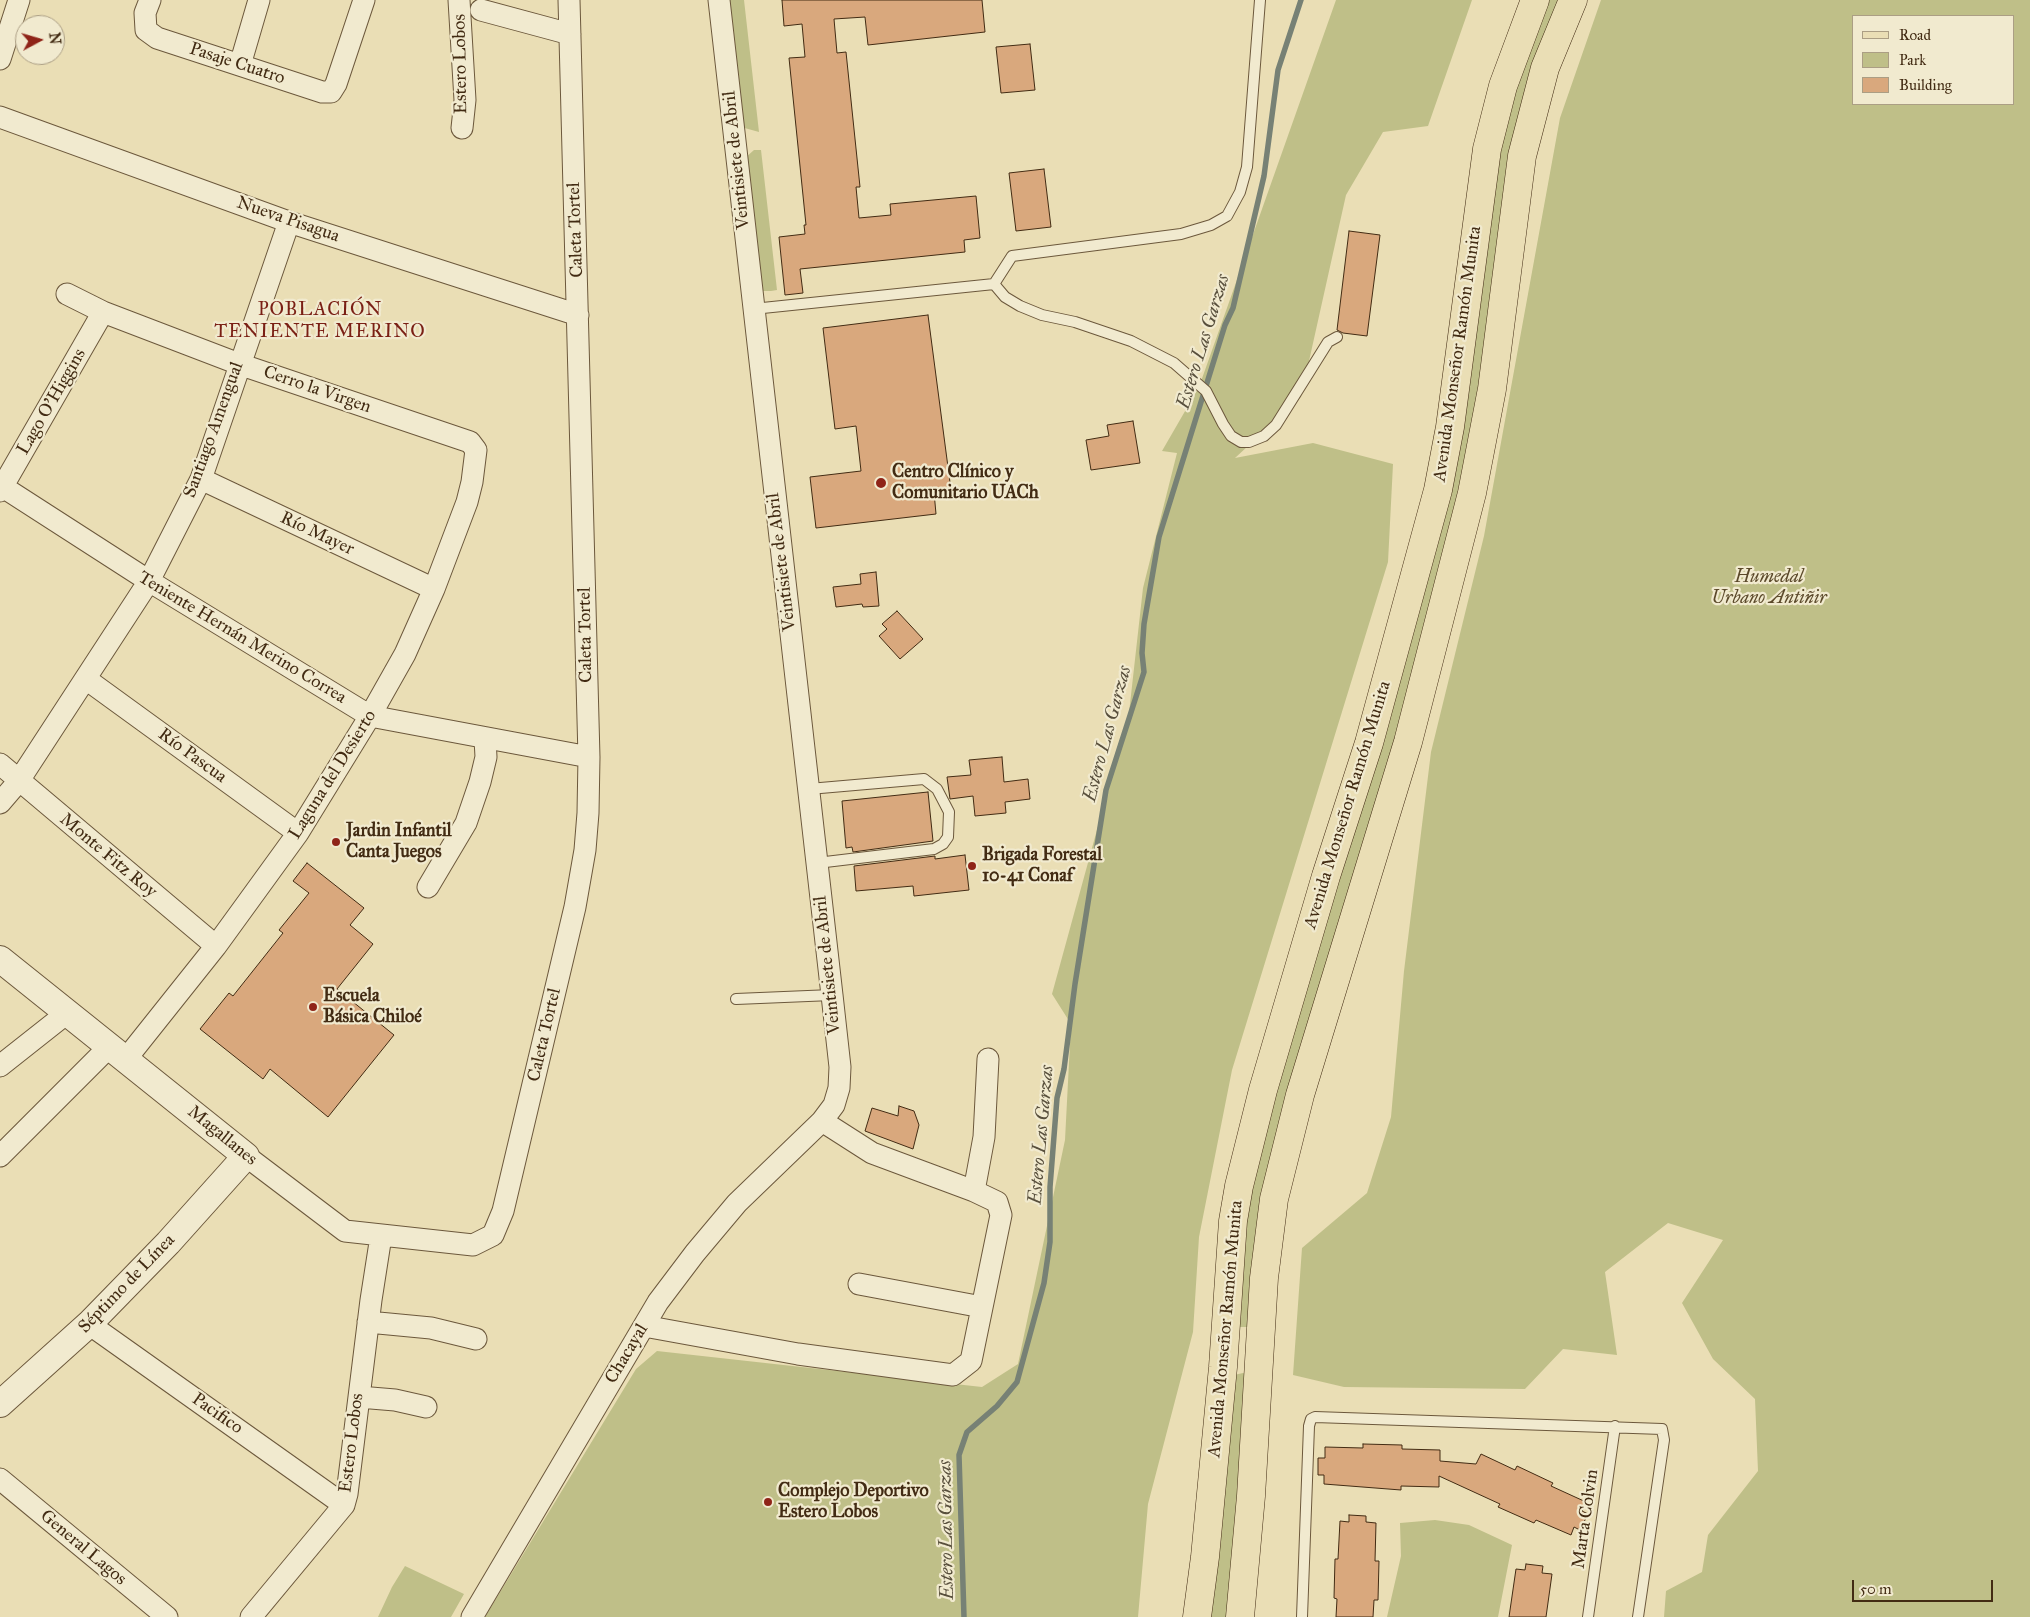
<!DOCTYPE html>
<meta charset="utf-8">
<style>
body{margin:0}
#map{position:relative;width:2030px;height:1617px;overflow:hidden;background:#eadeb5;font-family:"IM FELL Great Primer",serif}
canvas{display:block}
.legend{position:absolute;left:1852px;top:15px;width:162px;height:90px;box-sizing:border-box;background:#f1eacf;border:1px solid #ab9e84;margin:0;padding:6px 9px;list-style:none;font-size:15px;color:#422b13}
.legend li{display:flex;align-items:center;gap:10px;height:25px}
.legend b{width:25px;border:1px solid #ab9e84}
.north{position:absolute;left:15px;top:15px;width:50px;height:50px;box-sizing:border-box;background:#f1eacf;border:1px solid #ab9e84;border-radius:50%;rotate:84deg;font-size:14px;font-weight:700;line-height:20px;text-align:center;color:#422b13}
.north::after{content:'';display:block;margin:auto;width:18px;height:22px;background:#8f2418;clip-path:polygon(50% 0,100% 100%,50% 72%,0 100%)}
.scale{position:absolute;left:1852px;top:1580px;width:141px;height:22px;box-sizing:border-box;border:2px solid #422b13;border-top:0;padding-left:6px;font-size:15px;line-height:18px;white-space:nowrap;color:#422b13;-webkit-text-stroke:4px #f1eacf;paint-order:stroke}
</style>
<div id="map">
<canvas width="2030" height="1617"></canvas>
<ul class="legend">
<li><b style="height:6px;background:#eadeb5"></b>Road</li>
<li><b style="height:14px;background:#bfbf88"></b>Park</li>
<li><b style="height:14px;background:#d9a87d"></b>Building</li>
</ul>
<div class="north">N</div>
<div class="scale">50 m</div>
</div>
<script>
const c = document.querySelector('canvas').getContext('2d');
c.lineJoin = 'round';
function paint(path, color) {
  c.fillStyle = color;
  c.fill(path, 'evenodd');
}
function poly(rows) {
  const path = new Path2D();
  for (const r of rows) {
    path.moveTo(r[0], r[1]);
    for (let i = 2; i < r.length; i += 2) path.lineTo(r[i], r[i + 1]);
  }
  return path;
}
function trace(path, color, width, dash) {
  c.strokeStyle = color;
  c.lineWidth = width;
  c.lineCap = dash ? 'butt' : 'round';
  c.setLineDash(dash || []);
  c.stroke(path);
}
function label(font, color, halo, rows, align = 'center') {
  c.font = font + ' "IM FELL Great Primer",serif';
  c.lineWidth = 4.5;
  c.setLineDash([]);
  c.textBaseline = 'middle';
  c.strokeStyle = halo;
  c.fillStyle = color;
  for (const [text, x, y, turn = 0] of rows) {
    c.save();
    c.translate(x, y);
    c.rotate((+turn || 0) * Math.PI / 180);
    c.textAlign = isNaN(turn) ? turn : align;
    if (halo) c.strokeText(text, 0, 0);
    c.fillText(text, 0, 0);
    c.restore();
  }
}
const green = poly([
 [727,0,744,0,759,132,741,127],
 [1336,0,1472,0,1428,126,1383,132,1346,195,1301,397,1235,458,1313,443,1393,464,1388,562,1232,1070,1199,1237,1193,1332,1148,1504,1138,1617,485,1617,636,1369,657,1351,982,1387,1018,1364,1065,1140,1071,1024,1052,994,1129,713,1143,588,1177,453,1162,451,1199,387],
 [1546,0,1563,0,1477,418,1249,1327,1240,1327,1235,1319,1253,1171,1370,773,1503,125],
 [1601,0,2030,0,2030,1617,1664,1617,1666,1591,1702,1572,1708,1535,1758,1471,1755,1399,1713,1359,1682,1303,1723,1240,1668,1223,1605,1272,1617,1355,1563,1349,1525,1389,1344,1387,1293,1375,1302,1248,1367,1193,1391,1117,1404,971,1431,752,1484,536,1560,118],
 [2014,16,2014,104,1854,104,1854,16],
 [754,150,761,150,777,290,771,291,763,291,758,287,745,158],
 [1243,1373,1246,1374,1231,1617,1207,1617,1234,1375],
 [1435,1520,1469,1525,1512,1545,1498,1617,1387,1617,1401,1556,1400,1523],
 [405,1566,464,1594,451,1617,378,1617,392,1587]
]);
const stream = poly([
 [964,1617,959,1455,967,1432,997,1406,1017,1382,1044,1283,1050,1242,1050,1187,1057,1098,1064,1069,1075,984,1106,790,1144,672,1142,653,1144,624,1159,537,1225,325,1233,308,1264,176,1278,70,1301,0]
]);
const building = poly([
 [782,0,982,0,985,32,868,45,865,17,834,19,837,53,846,52,860,187,856,187,859,218,891,215,890,204,976,196,980,238,964,240,965,252,800,269,803,293,785,295,779,237,805,234,804,225,806,225,789,58,805,57,802,24,784,26,782,0],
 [1030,44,1035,90,1001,93,996,47,1030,44],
 [1044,169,1051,227,1016,231,1009,173,1044,169],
 [1349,231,1380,235,1367,336,1343,333,1337,330,1349,231],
 [928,315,951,490,934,492,936,514,816,528,810,477,861,471,856,426,835,429,823,328,928,315],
 [1133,421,1140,463,1091,470,1086,440,1109,436,1107,425,1133,421],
 [876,572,879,606,863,607,862,604,836,607,833,587,861,584,860,574,876,572],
 [897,611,923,639,900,659,879,636,887,629,882,624,897,611],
 [1002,757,1004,782,1028,779,1030,799,1005,802,1006,813,975,816,973,796,950,799,947,777,971,775,969,760,1002,757],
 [928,792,933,841,853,852,852,847,846,848,842,801,928,792],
 [965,855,969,890,914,896,913,886,856,891,854,866,935,856,935,859,965,855],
 [307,863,364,908,350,925,373,944,337,989,394,1035,328,1117,270,1069,263,1079,200,1029,229,993,233,996,283,933,279,930,309,893,293,881,307,863],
 [899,1106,914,1111,919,1125,913,1149,865,1131,872,1108,898,1116,899,1106],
 [1363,1444,1402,1445,1402,1449,1440,1450,1440,1461,1476,1464,1481,1454,1515,1470,1517,1466,1553,1483,1551,1486,1586,1502,1582,1511,1588,1514,1580,1530,1574,1527,1571,1535,1536,1520,1534,1523,1498,1507,1500,1504,1439,1476,1439,1487,1401,1486,1401,1490,1324,1484,1324,1475,1318,1475,1318,1458,1325,1458,1325,1447,1363,1448,1363,1444],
 [1349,1515,1366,1516,1366,1522,1376,1523,1375,1561,1379,1561,1378,1600,1374,1600,1373,1617,1336,1617,1337,1599,1334,1598,1335,1559,1338,1559,1340,1521,1349,1522,1349,1515],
 [1526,1564,1543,1566,1542,1573,1552,1574,1546,1617,1509,1617,1516,1569,1525,1570,1526,1564]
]);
const service = poly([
 [994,284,1005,297,1020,306,1042,315,1075,322,1131,341,1174,363,1206,391,1223,424,1231,436,1241,442,1249,442,1264,436,1276,425,1328,342,1337,337],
 [753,309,994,284,1012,256,1181,234,1211,225,1227,216,1240,192,1247,167,1260,0],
 [809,789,924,779,937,789,949,812,948,837,943,844,934,849,817,863],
 [736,999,832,995],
 [1302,1617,1309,1426,1311,1419,1315,1417,1662,1429,1664,1440,1638,1617],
 [1588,1617,1615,1426]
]);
const minor = poly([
 [150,0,145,13,146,30,157,38,322,92,331,92,336,84,364,0],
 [459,0,465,100,462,128],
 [481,10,570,34],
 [0,59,19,0],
 [240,65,259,0],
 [0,117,289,222,578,315],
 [67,294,103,312,239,364,470,442,476,450,472,482,467,502,434,589,405,654,370,716,298,833,216,946,126,1059],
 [201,479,434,589],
 [3,487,149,581,370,716,589,757],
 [0,491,103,312],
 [86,679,298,833],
 [0,764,216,946],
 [0,803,18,782,149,581,201,479,289,222],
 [428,887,466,823,480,782,486,757,485,739],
 [0,1066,67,1013],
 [822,1121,872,1153,974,1191],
 [0,1156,110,1046],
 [246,1156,345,1231,473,1245,493,1235,503,1211,575,907,585,850,588,813,589,757,569,0],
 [859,1284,982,1307],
 [368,1322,431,1328,476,1339],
 [89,1324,344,1505],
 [644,1326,798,1354,953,1375,971,1361,1001,1215,997,1202,974,1191,984,1137,988,1059],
 [359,1397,395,1400,426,1407],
 [0,1479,167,1617],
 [251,1617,344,1505,347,1494,371,1300,381,1236],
 [472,1617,658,1302,695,1253,737,1203,822,1121,834,1105,839,1088,840,1067,832,995,719,0]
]);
const tertiary = poly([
 [0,959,246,1156,168,1243,89,1324,0,1404]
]);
const primary = poly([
 [1197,1617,1205,1557,1223,1367,1233,1221,1239,1186,1263,1090,1326,876,1369,743,1438,490,1450,427,1487,149,1503,86,1535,0],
 [1240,1617,1251,1496,1264,1278,1274,1199,1300,1095,1408,742,1472,493,1492,389,1522,156,1545,68,1573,0]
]);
const markers = [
 [881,483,6,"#8f2418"],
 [336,842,5,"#8f2418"],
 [972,866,5,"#8f2418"],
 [313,1007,5,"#8f2418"],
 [768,1502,5,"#8f2418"]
];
const streetNames = [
 ["Pasaje Cuatro",237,64,18],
 ["Estero Lobos",461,64,-91],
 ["Veintisiete de Abril",737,160,-96],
 ["Nueva Pisagua",288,220,19],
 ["Caleta Tortel",576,230,-92],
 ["Avenida Monseñor Ramón Munita",1458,354,-82],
 ["Cerro la Virgen",317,390,19],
 ["Lago O'Higgins",52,402,-60],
 ["Santiago Amengual",214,430,-70],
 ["Río Mayer",317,534,25],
 ["Veintisiete de Abril",782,562,-97],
 ["Caleta Tortel",586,635,-91],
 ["Teniente Hernán Merino Correa",242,638,31],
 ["Río Pascua",192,756,36],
 ["Laguna del Desierto",333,775,-58],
 ["Avenida Monseñor Ramón Munita",1348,805,-73],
 ["Monte Fitz Roy",108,856,40],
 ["Veintisiete de Abril",828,965,-96],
 ["Caleta Tortel",545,1035,-77],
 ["Magallanes",222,1136,39],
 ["Séptimo de Línea",127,1284,-46],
 ["Avenida Monseñor Ramón Munita",1226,1329,-85],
 ["Chacayal",627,1354,-59],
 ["Pacifico",217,1414,35],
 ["Estero Lobos",352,1443,-83],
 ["Marta Colvin",1586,1519,-82],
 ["General Lagos",83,1548,40]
];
const poiNames = [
 ["Centro Clínico y",892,473],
 ["Comunitario UACh",892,494],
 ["Jardin Infantil",346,832],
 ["Canta Juegos",346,853],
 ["Brigada Forestal",982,856],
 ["10-41 Conaf",982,877],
 ["Escuela",323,997],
 ["Básica Chiloé",323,1018],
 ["Complejo Deportivo",778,1492],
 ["Estero Lobos",778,1513]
];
const parkNames = [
 ["Humedal",1769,578],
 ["Urbano Antiñir",1769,599]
];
const neighbourhoodNames = [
 ["POBLACIÓN",320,310],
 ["TENIENTE MERINO",320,332]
];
const waterNames = [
 ["Estero Las Garzas",1204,342,-73],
 ["Estero Las Garzas",1108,734,-75],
 ["Estero Las Garzas",1042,1135,-85],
 ["Estero Las Garzas",947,1530,-91]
];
paint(green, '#bfbf88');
trace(stream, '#778175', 5.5);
paint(building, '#d9a87d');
trace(building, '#422b13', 1);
trace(service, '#6c583c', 12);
trace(minor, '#6c583c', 23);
trace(tertiary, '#6c583c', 28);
trace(primary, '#422b13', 29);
trace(service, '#f1eacf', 10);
trace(minor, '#f1eacf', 21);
trace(tertiary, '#f1eacf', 26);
trace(primary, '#eadeb5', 28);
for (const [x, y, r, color] of markers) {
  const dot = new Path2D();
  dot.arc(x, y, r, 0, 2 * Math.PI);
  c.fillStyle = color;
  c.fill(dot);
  trace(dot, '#f1eacf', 2);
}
label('18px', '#422b13', '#f1eacf', streetNames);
label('bold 18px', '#422b13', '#f1eacf', poiNames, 'left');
label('italic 18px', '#5b492a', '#f1eacf', parkNames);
c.letterSpacing = '1px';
label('19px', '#7a1f14', '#f1eacf', neighbourhoodNames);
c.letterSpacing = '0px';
label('italic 19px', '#584f3c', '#f1eacf', waterNames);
</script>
